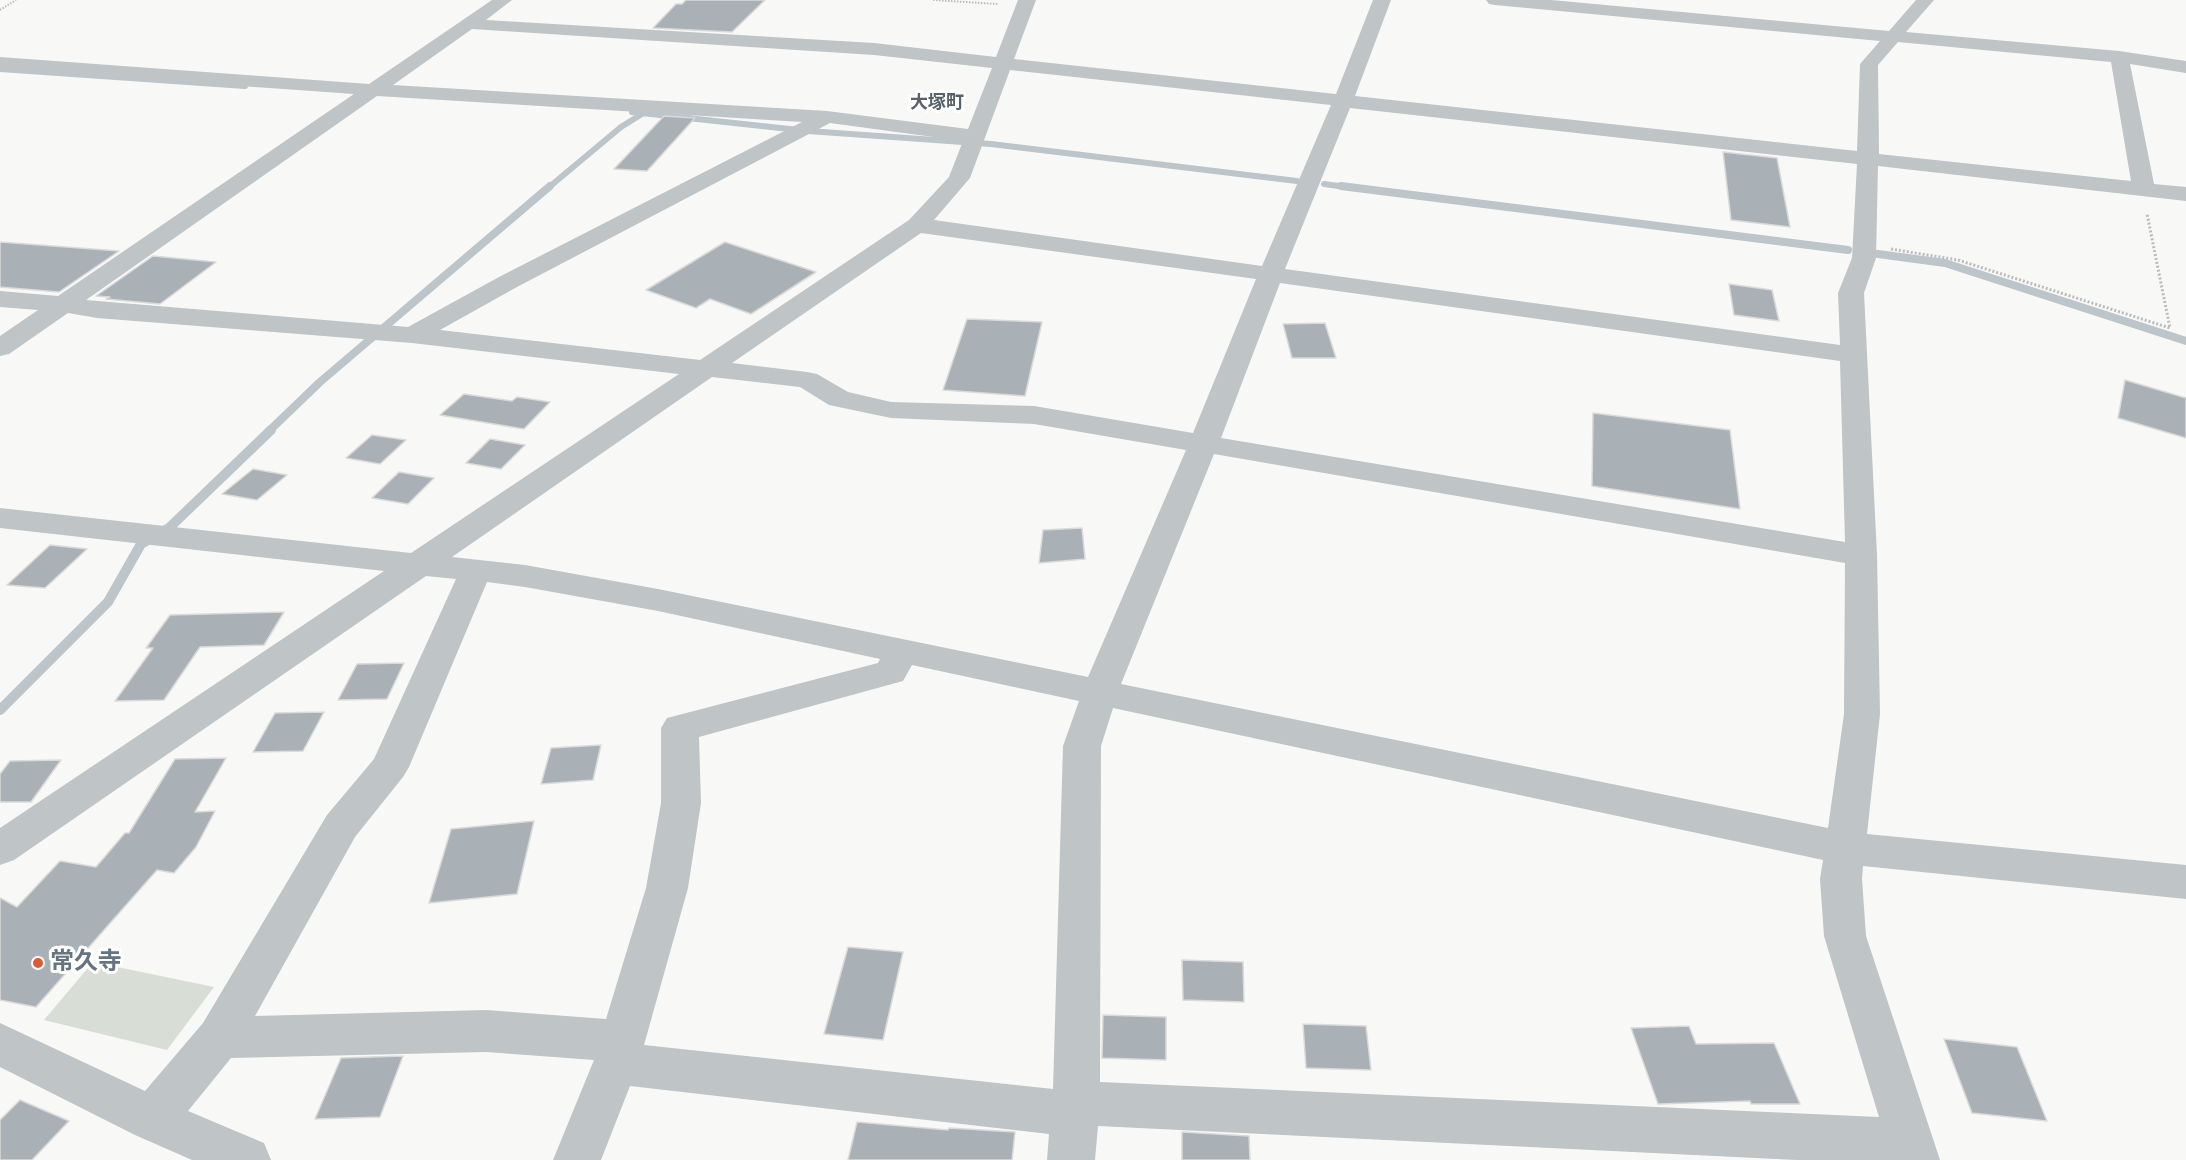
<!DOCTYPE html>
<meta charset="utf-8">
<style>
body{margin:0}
canvas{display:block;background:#f8f8f6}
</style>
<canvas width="2186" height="1160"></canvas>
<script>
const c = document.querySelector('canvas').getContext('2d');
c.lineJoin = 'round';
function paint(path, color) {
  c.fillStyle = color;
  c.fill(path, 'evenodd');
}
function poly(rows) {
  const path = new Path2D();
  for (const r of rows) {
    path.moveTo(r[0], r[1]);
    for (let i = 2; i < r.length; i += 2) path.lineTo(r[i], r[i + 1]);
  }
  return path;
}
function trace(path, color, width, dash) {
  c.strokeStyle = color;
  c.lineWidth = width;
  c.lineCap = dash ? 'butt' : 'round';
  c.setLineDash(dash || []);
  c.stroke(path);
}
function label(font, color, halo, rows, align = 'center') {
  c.font = font + ' "DejaVu Sans","Noto Sans JP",sans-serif';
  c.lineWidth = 6;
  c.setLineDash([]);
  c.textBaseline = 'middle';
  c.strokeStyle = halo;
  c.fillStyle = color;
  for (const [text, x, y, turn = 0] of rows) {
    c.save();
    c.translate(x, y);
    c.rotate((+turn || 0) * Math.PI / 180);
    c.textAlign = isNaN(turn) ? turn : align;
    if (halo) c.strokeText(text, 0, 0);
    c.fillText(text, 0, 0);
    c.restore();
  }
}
const green = poly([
 [93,962,214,987,167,1050,44,1020]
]);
const streamFar2 = poly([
 [0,69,245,86],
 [632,112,808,131,991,144,1297,181],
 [1324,184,1353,188],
 [548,188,621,127,645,112]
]);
const streamFar1 = poly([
 [1341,186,1848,250],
 [1878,254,1945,263,2186,341],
 [269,431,320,382,550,186]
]);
const stream = poly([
 [0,710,108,602,141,544,169,528,271,430]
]);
const building = poly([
 [686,0,765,0,732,32,653,28,676,4,682,4,686,0],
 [664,116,695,118,647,171,614,169,664,116],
 [1723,152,1777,158,1790,227,1731,220,1723,152],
 [0,242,119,251,59,292,0,287,0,242],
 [725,242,816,272,751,314,710,299,696,308,646,290,725,242],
 [153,256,216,262,160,304,106,299,110,297,96,296,153,256],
 [1729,284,1772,290,1779,321,1734,315,1729,284],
 [967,319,1042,322,1025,396,943,390,967,319],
 [1325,323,1336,358,1292,358,1283,324,1325,323],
 [2125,380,2186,398,2186,438,2118,418,2125,380],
 [464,394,512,401,517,397,550,402,524,429,440,415,464,394],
 [1593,413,1730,430,1740,509,1592,486,1593,413],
 [372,435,406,440,380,464,346,458,372,435],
 [490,439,525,445,501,469,466,463,490,439],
 [253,469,287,475,257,500,222,494,253,469],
 [399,472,434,478,408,504,372,498,399,472],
 [1082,528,1085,559,1039,563,1043,530,1082,528],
 [50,545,87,549,45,588,7,585,50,545],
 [284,612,264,645,200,647,164,700,115,701,153,648,146,648,170,615,284,612],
 [404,663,387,699,338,700,357,664,404,663],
 [324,712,303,751,253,752,275,713,324,712],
 [601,745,593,780,541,784,551,748,601,745],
 [226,758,195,812,215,811,196,847,174,873,157,870,36,1007,0,1000,0,898,17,907,60,861,96,867,125,833,129,833,175,759,226,758],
 [61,760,31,802,0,802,0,774,10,761,61,760],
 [534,821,517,894,429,903,451,829,534,821],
 [848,947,903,952,883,1040,824,1034,848,947],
 [1182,960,1243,962,1244,1002,1183,1000,1182,960],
 [1103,1015,1166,1017,1166,1060,1102,1058,1103,1015],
 [1303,1024,1366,1026,1371,1070,1306,1068,1303,1024],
 [1689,1026,1696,1044,1774,1043,1800,1104,1751,1104,1750,1101,1658,1104,1631,1028,1689,1026],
 [1944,1039,2017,1047,2047,1121,1972,1113,1944,1039],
 [403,1056,380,1117,315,1119,341,1058,403,1056],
 [20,1100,69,1121,32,1160,0,1160,0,1120,20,1100],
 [857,1122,948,1130,949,1128,1015,1132,1012,1160,848,1160,857,1122],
 [1182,1132,1249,1136,1250,1160,1182,1160,1182,1132]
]);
const pathFar1 = poly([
 [933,0,998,4],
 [0,10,16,0]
]);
const path = poly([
 [1891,249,1958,260,2170,328,2147,214]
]);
const minor = poly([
 [492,0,512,0,486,20,874,43,996,57,1018,0,1036,0,1014,59,1336,94,1373,0,1391,0,1355,96,1857,151,1860,64,1880,41,1495,5,1489,4,1486,0,1551,0,1889,31,1916,0,1934,0,1906,32,2119,51,2186,61,2186,73,2130,64,2154,184,2186,187,2186,201,1878,166,1876,258,1864,293,1877,555,1880,714,1867,834,2186,865,2186,899,1863,866,1862,879,1866,936,1940,1160,1797,1160,1098,1126,1095,1160,1047,1160,1049,1134,630,1086,601,1160,553,1160,594,1060,486,1052,231,1058,188,1111,264,1143,271,1160,192,1160,135,1135,0,1067,0,1023,145,1091,203,1023,327,815,374,759,456,579,426,576,14,860,0,865,0,828,384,571,0,528,0,508,411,553,679,374,412,343,97,318,68,313,9,354,0,356,0,336,38,310,0,307,0,291,58,296,354,94,0,69,0,57,369,84,492,0],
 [472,29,874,55,992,68,968,129,827,111,393,85,472,29],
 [1898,42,2111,62,2131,181,1879,154,1878,65,1898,42],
 [1010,70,1331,105,1262,266,934,220,970,178,1010,70],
 [377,96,802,122,499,277,408,327,86,300,377,96],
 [1350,108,1857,164,1852,258,1838,293,1840,345,1285,269,1350,108],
 [830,123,963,141,949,177,909,220,700,360,440,330,517,287,830,123],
 [921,233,1256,279,1193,433,1034,406,891,402,848,392,817,374,807,372,732,363,921,233],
 [1280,283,1840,361,1845,542,1221,438,1280,283],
 [712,377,800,387,829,405,891,418,1034,424,1186,450,1088,677,658,589,525,565,452,557,712,377],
 [1214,454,1845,563,1844,714,1828,828,1121,684,1214,454],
 [487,582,525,587,658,611,880,659,878,663,667,718,661,728,661,803,646,888,606,1019,486,1010,255,1016,355,837,403,777,409,767,487,582],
 [912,665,1079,701,1063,746,1053,1089,644,1045,688,888,701,803,699,737,903,681,912,665],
 [1113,708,1823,860,1820,879,1824,936,1879,1117,1100,1082,1101,746,1113,708]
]);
const markers = [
 [38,963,6,"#da5c35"]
];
const farNeighbourhoodnames = [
 ["大塚町",937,103]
];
const nearPoinames = [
 ["常久寺",50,963]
];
paint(green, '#d8ddd5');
trace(streamFar2, '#bcc5ca', 6);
trace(streamFar1, '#bcc5ca', 8);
trace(stream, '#bcc5ca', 10);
paint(building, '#a9b1b6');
trace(building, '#dadad8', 1.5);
trace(pathFar1, '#babdbf', 2, [1.5, 1.5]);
trace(path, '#babdbf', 3, [2, 2]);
paint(minor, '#bfc4c7');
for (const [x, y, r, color] of markers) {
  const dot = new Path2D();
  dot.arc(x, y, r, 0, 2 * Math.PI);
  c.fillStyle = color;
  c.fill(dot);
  trace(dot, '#fff', 2);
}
label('bold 18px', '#57626b', '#fff', farNeighbourhoodnames);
label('bold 24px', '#65747f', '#fff', nearPoinames, 'left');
</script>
